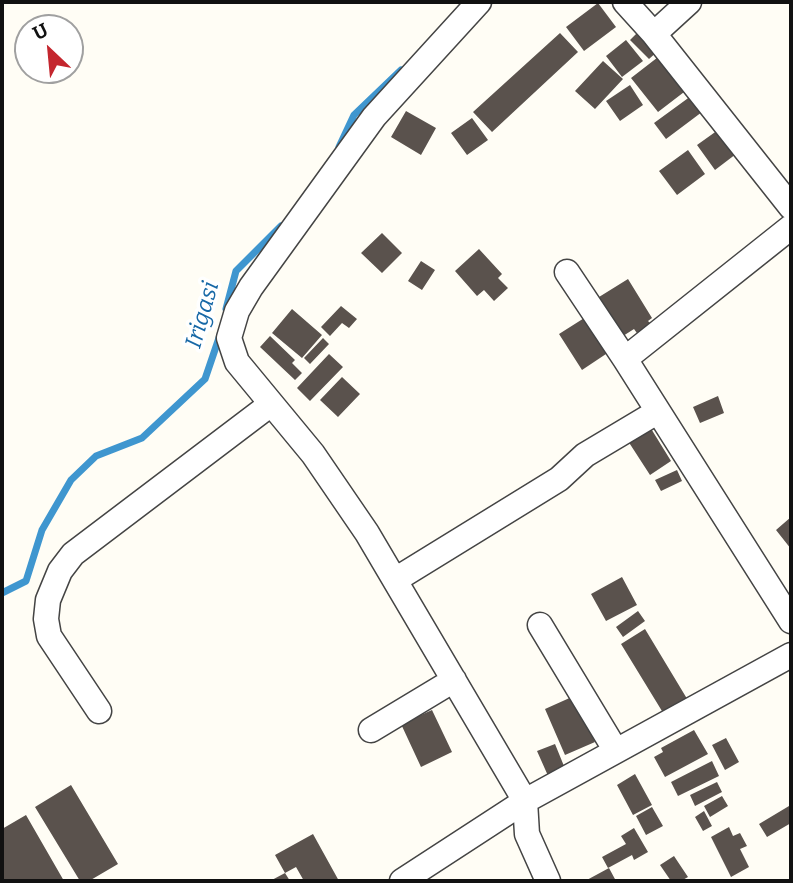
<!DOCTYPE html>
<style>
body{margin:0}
#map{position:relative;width:793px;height:883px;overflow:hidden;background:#fffdf5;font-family:Bitter,serif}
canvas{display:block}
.frame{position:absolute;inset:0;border:4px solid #111;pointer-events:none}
.north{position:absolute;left:14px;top:14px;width:70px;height:70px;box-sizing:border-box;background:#fff;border:2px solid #a0a0a0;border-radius:50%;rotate:334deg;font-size:19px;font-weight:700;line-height:28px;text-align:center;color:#111}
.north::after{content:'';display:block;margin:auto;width:24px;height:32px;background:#c4262e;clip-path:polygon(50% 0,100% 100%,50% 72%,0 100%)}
</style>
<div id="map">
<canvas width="793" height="883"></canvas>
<div class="frame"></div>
<div class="north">U</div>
</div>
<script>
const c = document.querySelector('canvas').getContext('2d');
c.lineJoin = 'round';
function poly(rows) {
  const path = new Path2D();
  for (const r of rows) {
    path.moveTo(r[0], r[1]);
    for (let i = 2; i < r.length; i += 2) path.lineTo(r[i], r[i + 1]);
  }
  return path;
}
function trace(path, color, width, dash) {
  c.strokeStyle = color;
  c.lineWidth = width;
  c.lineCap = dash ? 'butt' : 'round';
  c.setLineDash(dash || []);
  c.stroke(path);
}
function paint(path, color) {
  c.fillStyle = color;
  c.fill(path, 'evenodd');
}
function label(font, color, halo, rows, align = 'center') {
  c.font = font + ' Bitter,serif';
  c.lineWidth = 7;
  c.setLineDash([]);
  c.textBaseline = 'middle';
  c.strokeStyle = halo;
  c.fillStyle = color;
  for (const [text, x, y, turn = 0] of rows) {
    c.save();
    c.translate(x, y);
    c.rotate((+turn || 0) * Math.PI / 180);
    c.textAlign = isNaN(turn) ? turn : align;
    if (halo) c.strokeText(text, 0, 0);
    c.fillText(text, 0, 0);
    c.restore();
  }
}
const stream = poly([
 [339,147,354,115,401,70],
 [226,309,236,271,281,226],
 [2,593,26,581,42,530,71,480,96,456,142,438,205,379,220,335]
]);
const building = poly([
 [598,3,616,27,584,51,566,27],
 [639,31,658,51,649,59,630,40],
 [560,33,578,52,492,132,473,112],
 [626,40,643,61,622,77,606,56],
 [662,54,688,89,658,112,631,78],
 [603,61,623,79,595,109,575,91],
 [630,85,643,105,620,121,606,101],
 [691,96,702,112,666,139,654,123],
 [406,111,436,128,421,155,391,137],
 [472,118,488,140,467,155,451,133],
 [718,130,736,154,715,170,697,145],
 [688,150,705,174,677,195,659,171],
 [382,233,402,253,382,273,361,253],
 [479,249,502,274,498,278,508,288,494,301,484,290,477,296,455,271],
 [421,261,435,270,422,290,408,281],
 [628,279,652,318,648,321,652,325,639,336,634,329,623,336,599,297],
 [341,306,357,319,349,328,342,323,330,336,321,327],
 [292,309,322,335,302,358,272,333],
 [589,315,612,350,582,370,559,334],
 [270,336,295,360,292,363,302,373,295,380,260,347],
 [323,338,329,344,310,364,304,358],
 [329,354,343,367,310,401,297,388],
 [342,377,360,394,338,417,320,400],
 [718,396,724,413,700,423,693,407],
 [650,427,671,461,650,475,628,441],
 [677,470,682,481,661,491,655,480],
 [791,517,791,549,776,530],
 [622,577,637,605,606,621,591,594],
 [638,611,645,621,623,637,616,627],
 [645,629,689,702,665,716,621,644],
 [574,696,595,742,565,755,545,709],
 [432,710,452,752,421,767,401,724],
 [694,730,708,754,665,777,654,757,663,752,661,748],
 [726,738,739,762,725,770,712,745],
 [555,744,566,771,549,778,537,751],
 [712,761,719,776,678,796,671,782],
 [635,774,652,805,633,815,617,785],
 [717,782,722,792,695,806,690,795],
 [71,785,118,864,89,881,80,881,35,807],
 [722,796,728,806,710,817,704,806],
 [789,806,791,823,767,837,759,824],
 [652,807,663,826,646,835,636,816],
 [704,811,712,826,703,831,695,817],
 [26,815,64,881,4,881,2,878,2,829],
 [729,827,733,836,740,833,747,846,740,849,749,867,731,877,711,837],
 [634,828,648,852,634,860,632,855,608,868,602,857,626,844,621,836],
 [313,834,339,881,304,881,296,867,285,873,290,881,270,881,285,873,275,855],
 [674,856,688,877,681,881,671,881,660,865],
 [609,868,616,881,585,881]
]);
const minor = poly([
 [479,2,374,117,251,287,237,311,229,338,237,362,313,454,367,533,525,801,527,834,548,881],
 [625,2,654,34,791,207],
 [654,34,689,2],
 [791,227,625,359,791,621],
 [567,272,625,359],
 [395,580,559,479,585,455,657,412],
 [540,625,616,751],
 [99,711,49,636,46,619,48,600,60,571,73,554,271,404],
 [371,730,454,680],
 [402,881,525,801,791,655]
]);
const waterNames = [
 ["Irigasi",203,315,-74]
];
trace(stream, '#3f96cf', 7);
paint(building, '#5a524d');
trace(minor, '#444', 27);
trace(minor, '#fff', 24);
label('italic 23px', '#1768a6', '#fff', waterNames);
</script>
